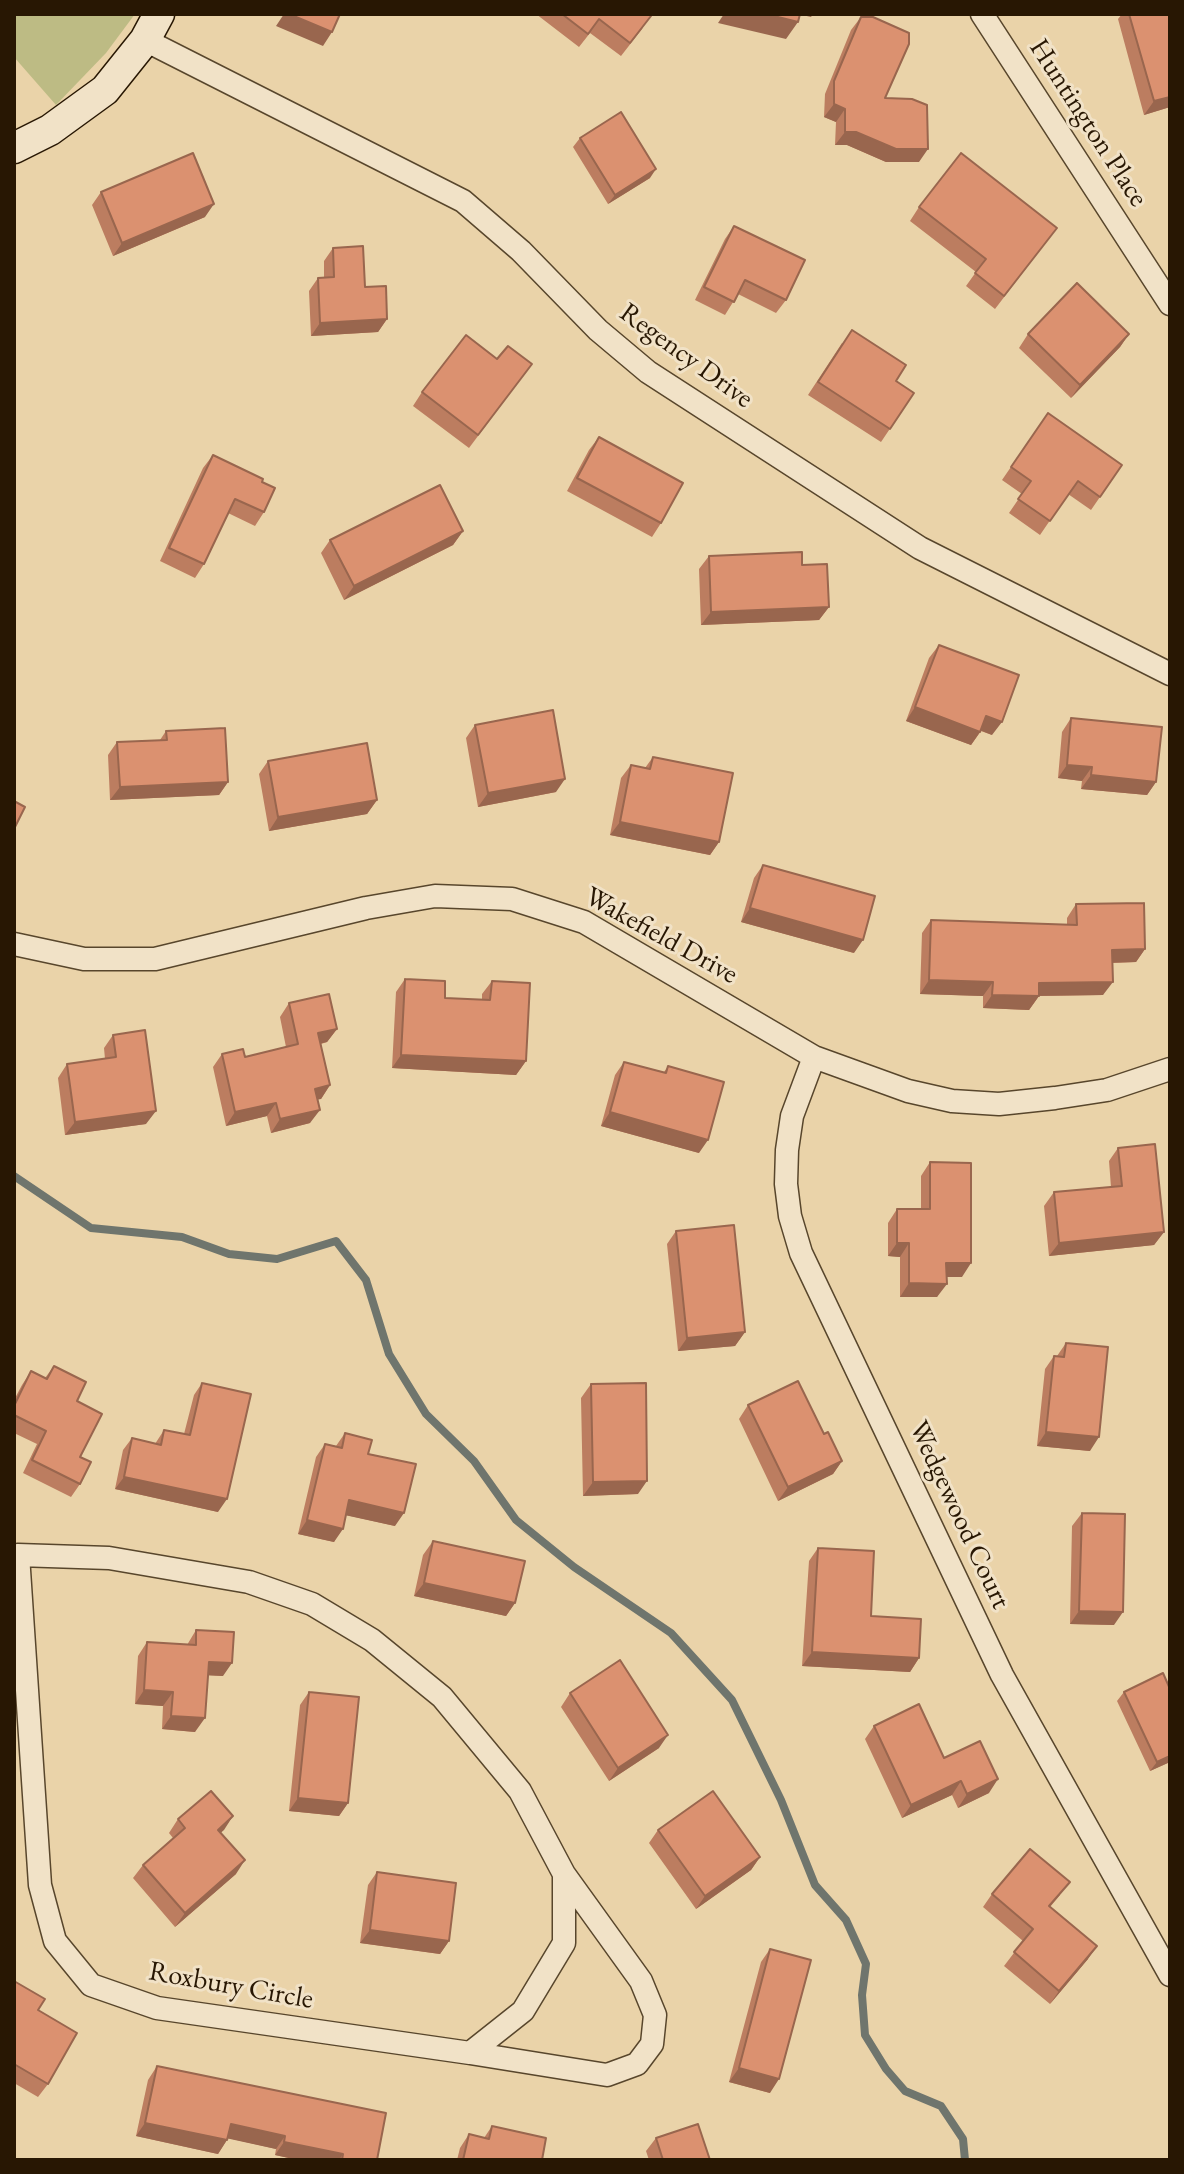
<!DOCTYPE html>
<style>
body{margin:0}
#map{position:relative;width:1184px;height:2174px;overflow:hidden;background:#ead3a9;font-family:"EB Garamond",serif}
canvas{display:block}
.frame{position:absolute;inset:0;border:16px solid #281703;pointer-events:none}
</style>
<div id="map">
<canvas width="1184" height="2174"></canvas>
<div class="frame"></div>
</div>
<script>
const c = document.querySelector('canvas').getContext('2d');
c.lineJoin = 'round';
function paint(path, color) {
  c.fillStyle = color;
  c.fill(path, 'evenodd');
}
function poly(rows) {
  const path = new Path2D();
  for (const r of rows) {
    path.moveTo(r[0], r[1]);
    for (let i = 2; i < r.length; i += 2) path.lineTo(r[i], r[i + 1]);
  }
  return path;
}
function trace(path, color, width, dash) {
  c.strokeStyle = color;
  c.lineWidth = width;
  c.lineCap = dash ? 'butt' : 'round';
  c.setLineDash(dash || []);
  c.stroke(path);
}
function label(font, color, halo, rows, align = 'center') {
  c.font = font + ' "EB Garamond",serif';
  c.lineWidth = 6;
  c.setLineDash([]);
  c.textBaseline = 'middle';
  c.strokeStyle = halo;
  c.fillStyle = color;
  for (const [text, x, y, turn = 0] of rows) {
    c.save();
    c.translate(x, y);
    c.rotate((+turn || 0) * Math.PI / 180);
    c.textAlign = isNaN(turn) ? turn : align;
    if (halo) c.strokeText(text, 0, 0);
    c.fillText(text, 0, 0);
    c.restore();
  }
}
const green = poly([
 [14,14,135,14,106,53,56,105,14,57]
]);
const stream = poly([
 [14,1176,91,1228,182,1237,229,1254,277,1259,336,1241,366,1280,389,1354,426,1414,474,1461,516,1520,574,1567,671,1633,732,1700,781,1800,815,1885,846,1920,866,1964,862,1995,865,2035,886,2069,905,2091,941,2106,963,2139,965,2160]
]);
const street = poly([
 [982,14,1170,304],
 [145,40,463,201,521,251,598,330,648,372,920,548,1170,674],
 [14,944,84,959,155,959,366,908,435,896,512,899,584,922,814,1057,908,1091,952,1101,999,1104,1055,1098,1107,1090,1170,1069],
 [814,1057,792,1116,787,1150,786,1184,790,1216,801,1253,1002,1675,1170,1975],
 [18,1555,109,1558,249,1582,312,1604,372,1640,442,1697,520,1791,564,1874,564,1943,523,2011,470,2053,157,2008,91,1985,55,1941,40,1885,18,1555],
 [470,2053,607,2075,637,2064,652,2044,655,2015,641,1981,564,1874]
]);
const secondary = poly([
 [14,148,50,130,105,90,145,40,159,14]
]);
const wall = poly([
 [536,14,649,14,642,29,621,56,590,33,579,47],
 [1122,14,1170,14,1170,107,1144,115,1118,19],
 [861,17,885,98,919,162,886,162,847,145,835,145,836,122,824,117,825,94,851,30],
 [580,138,650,178,608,204,573,147],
 [101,192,205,217,113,256,92,205],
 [919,207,1047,241,995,309,966,286,976,272,910,221],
 [734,226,786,300,776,313,738,294,725,315,695,300,725,239],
 [333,248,387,319,378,332,311,336,309,291,318,278,324,278,324,261],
 [1028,334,1129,334,1120,347,1071,398,1019,348],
 [842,343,914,393,881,442,808,395],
 [497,359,532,364,469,448,413,406,422,392],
 [1048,413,1122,465,1091,510,1068,494,1040,535,1009,513,1022,494,1002,480],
 [599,437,661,523,652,537,567,491,589,450],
 [213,455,262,482,264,512,255,526,228,513,204,564,195,578,160,561,203,468],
 [463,531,453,545,344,600,321,553,330,540],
 [709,556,802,565,829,607,819,620,701,625,699,569],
 [939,645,992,735,981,731,971,745,906,721,929,658],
 [1071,718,1156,782,1147,795,1081,789,1082,781,1058,778,1062,732],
 [475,725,556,792,478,807,466,738],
 [166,731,228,782,219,795,110,800,108,755,117,742,160,740],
 [653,757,719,842,710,855,610,835,621,778,631,765,645,768],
 [268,761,377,800,367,814,269,831,259,774],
 [763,865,854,953,741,922,754,878],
 [1076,904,1145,949,1136,962,1112,963,1103,995,1039,996,1029,1010,983,1008,983,996,920,994,922,933,931,920,1067,925,1067,918],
 [405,979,445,998,482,1000,482,994,492,981,526,1061,516,1075,392,1068,396,992],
 [289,1003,337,1029,327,1042,321,1044,330,1085,321,1099,317,1099,310,1123,271,1133,267,1116,226,1126,213,1067,222,1054,245,1057,286,1047,280,1017],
 [113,1035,146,1124,65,1135,58,1078,67,1064,105,1059,104,1048],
 [624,1062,664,1072,668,1066,699,1153,601,1126,615,1075],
 [1118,1148,1164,1232,1154,1245,1049,1256,1044,1206,1054,1192,1111,1187,1109,1161],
 [930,1162,962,1277,947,1277,937,1297,900,1297,900,1257,888,1256,888,1223,897,1209,921,1209,921,1176],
 [676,1231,745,1332,735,1346,678,1351,667,1244],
 [1066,1343,1090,1451,1037,1446,1045,1369,1054,1356,1057,1356],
 [54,1366,77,1401,80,1484,71,1497,23,1473,37,1444,14,1433,14,1400,22,1385,31,1371,45,1378],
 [202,1383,218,1512,115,1489,123,1450,132,1438,155,1444,164,1430,184,1434,194,1395],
 [591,1384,638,1494,583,1496,581,1398],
 [748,1405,824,1434,842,1461,833,1474,778,1501,739,1419],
 [345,1433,368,1454,395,1526,346,1515,334,1542,298,1534,316,1457,325,1444,336,1446],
 [1082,1513,1114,1625,1070,1624,1072,1526],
 [433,1541,515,1603,506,1616,414,1596,423,1555],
 [818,1548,871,1616,919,1658,910,1672,802,1666,809,1561],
 [196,1630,223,1676,208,1675,195,1732,162,1729,163,1706,135,1704,138,1656,147,1642,187,1645],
 [309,1692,348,1803,339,1816,289,1811,300,1705],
 [1124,1692,1170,1762,1150,1771,1117,1701],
 [570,1693,659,1748,609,1781,561,1707],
 [874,1726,944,1758,989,1793,958,1808,952,1795,902,1818,865,1739],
 [233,1816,221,1832,236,1874,175,1927,133,1878,143,1865,173,1838,169,1833,178,1819],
 [658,1830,760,1857,751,1870,696,1909,649,1843],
 [377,1872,449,1941,440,1954,360,1943,368,1885],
 [992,1894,1060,1895,1050,1907,1088,1959,1050,2004,1004,1966,1023,1941,983,1907],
 [770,1949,770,2093,729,2082,761,1962],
 [14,1981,38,2010,48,2084,38,2097,14,2083],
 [157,2066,377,2160,298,2160,275,2155,276,2149,228,2138,218,2154,136,2136,148,2080],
 [492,2126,542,2160,457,2160,460,2148,469,2134,484,2138],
 [656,2138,710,2160,649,2160,646,2151]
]);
const shadedWall = poly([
 [284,14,289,14,332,32,323,46,276,26],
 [724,14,766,14,798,22,786,39,718,23],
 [798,14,813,14,811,17],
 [1170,97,1170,107,1144,115,1154,101],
 [834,104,845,109,836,122,824,117],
 [845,132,856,132,928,149,919,162,886,162,847,145,835,145],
 [656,169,650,178,608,204,615,195],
 [214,204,205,217,113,256,122,243],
 [387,319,378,332,311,336,320,323],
 [1129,334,1120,347,1071,398,1080,385],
 [463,531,453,545,344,600,354,586],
 [829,607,819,620,701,625,711,612],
 [915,707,980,732,971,745,906,721],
 [986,716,1002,722,992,735,977,729],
 [1067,765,1092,767,1082,781,1058,778],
 [1091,775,1156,782,1147,795,1081,789],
 [565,779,556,792,478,807,488,793],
 [228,782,219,795,110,800,120,787],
 [377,800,367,814,269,831,278,817],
 [620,822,719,842,710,855,610,835],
 [750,908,863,940,854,953,741,922],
 [1145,949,1136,962,1103,963,1112,950],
 [929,980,993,982,983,996,920,994],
 [1113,982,1103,995,1030,996,1039,983],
 [992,995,1039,996,1029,1010,983,1008],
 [337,1029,327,1042,309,1046,318,1033],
 [401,1055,526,1061,516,1075,392,1068],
 [330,1085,321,1099,305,1102,315,1089],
 [276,1103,267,1116,226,1126,235,1112],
 [320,1110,310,1123,271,1133,280,1119],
 [156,1111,146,1124,65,1135,75,1122],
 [610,1112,708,1140,699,1153,601,1126],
 [1164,1232,1154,1245,1049,1256,1059,1243],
 [897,1243,909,1243,900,1257,888,1256],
 [946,1263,971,1263,962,1277,937,1277],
 [909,1283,947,1284,937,1297,900,1297],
 [745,1332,735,1346,678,1351,687,1338],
 [1046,1432,1099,1437,1090,1451,1037,1446],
 [842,1461,833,1474,778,1501,788,1487],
 [124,1477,227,1499,218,1512,115,1489],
 [647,1481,638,1494,583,1496,593,1482],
 [349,1500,404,1513,395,1526,340,1514],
 [307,1520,343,1529,334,1542,298,1534],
 [424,1583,515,1603,506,1616,414,1596],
 [1079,1611,1123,1612,1114,1625,1070,1624],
 [812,1652,919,1658,910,1672,802,1666],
 [209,1662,232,1663,223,1676,200,1675],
 [144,1690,173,1692,163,1706,135,1704],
 [171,1716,205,1718,195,1732,162,1729],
 [668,1735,659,1748,609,1781,618,1768],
 [1170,1756,1170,1762,1150,1771,1157,1762],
 [998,1779,989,1793,958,1808,967,1794],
 [961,1781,952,1795,902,1818,911,1805],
 [298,1798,348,1803,339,1816,289,1811],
 [233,1816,224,1830,209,1843,218,1830],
 [760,1857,751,1870,696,1909,705,1896],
 [245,1860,236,1874,175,1927,185,1913],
 [370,1930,449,1941,440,1954,360,1943],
 [1097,1946,1088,1959,1050,2004,1059,1991],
 [739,2068,779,2079,770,2093,729,2082],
 [145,2123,227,2140,218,2154,136,2136],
 [231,2124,285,2136,276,2149,221,2137],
 [284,2142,343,2154,339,2160,298,2160,275,2155]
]);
const building = poly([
 [289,14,340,14,332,32,289,14],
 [562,14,649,14,651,16,630,43,599,19,588,34,562,14],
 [766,14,800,14,798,22,766,14],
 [1129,14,1170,14,1170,97,1154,101,1129,14],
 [861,17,873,17,909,33,909,44,885,98,912,99,927,105,928,149,896,149,856,132,845,132,845,109,834,104,834,81,861,17],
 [621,112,656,169,615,195,580,138,621,112],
 [193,153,214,204,122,243,101,192,193,153],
 [961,153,1057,228,1004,296,975,273,986,259,919,207,961,153],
 [734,226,805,260,786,300,745,280,734,302,704,287,734,226],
 [363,246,365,287,386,286,387,319,320,323,318,278,334,277,333,248,363,246],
 [1077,283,1129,334,1080,385,1028,334,1077,283],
 [852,330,906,365,896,381,914,393,890,429,818,382,852,330],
 [466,335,497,359,508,346,532,364,478,435,422,392,466,335],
 [1048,413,1122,465,1100,497,1078,481,1050,521,1018,499,1031,481,1011,467,1048,413],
 [599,437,683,483,661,523,577,478,599,437],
 [213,455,263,479,262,482,275,488,264,512,235,499,204,564,169,548,213,455],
 [440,485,463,531,354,586,330,540,440,485],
 [802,552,802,565,827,564,829,607,711,612,709,556,802,552],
 [939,645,1019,675,1002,722,986,716,980,732,915,707,939,645],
 [553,710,565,779,488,793,475,725,553,710],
 [1071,718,1162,727,1156,782,1091,775,1092,767,1067,765,1071,718],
 [225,728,228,782,120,787,117,742,167,740,166,731,225,728],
 [367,743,377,800,278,817,268,761,367,743],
 [653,757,733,773,719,842,620,822,631,765,650,769,653,757],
 [14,801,25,807,14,829,14,801],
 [763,865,875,896,863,940,750,908,763,865],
 [1144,903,1145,949,1112,950,1113,982,1039,983,1039,996,992,995,993,982,929,980,931,920,1077,925,1076,904,1144,903],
 [405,979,445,981,445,998,490,1000,492,981,530,983,526,1061,401,1055,405,979],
 [329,994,337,1029,318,1033,330,1085,315,1089,320,1110,280,1119,276,1103,235,1112,222,1054,243,1049,245,1057,298,1044,289,1003,329,994],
 [145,1030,156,1111,75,1122,67,1064,116,1057,113,1035,145,1030],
 [624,1062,666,1073,668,1066,724,1082,708,1140,610,1112,624,1062],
 [1155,1144,1164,1232,1059,1243,1054,1192,1122,1186,1118,1148,1155,1144],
 [930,1162,971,1163,971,1263,946,1263,947,1284,909,1283,909,1243,897,1243,897,1209,930,1209,930,1162],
 [734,1225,745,1332,687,1338,676,1231,734,1225],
 [1066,1343,1108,1347,1099,1437,1046,1432,1054,1356,1064,1357,1066,1343],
 [54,1366,86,1382,77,1401,102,1414,80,1457,91,1462,80,1484,32,1460,46,1431,14,1415,14,1406,31,1371,47,1379,54,1366],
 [798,1381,824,1434,828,1432,842,1461,788,1487,748,1405,798,1381],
 [202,1383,251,1394,227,1499,124,1477,132,1438,161,1445,164,1430,190,1435,202,1383],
 [646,1383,647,1481,593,1482,591,1384,646,1383],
 [345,1433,372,1440,368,1454,416,1464,404,1513,349,1500,343,1529,307,1520,325,1444,342,1448,345,1433],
 [1082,1513,1125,1514,1123,1612,1079,1611,1082,1513],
 [433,1541,525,1561,515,1603,424,1583,433,1541],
 [818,1548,874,1551,871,1616,921,1619,919,1658,812,1652,818,1548],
 [196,1630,234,1632,232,1663,209,1662,205,1718,171,1716,173,1692,144,1690,147,1642,196,1645,196,1630],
 [620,1660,668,1735,618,1768,570,1693,620,1660],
 [1163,1673,1170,1689,1170,1756,1157,1762,1124,1692,1163,1673],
 [309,1692,359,1697,348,1803,298,1798,309,1692],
 [919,1704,944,1758,980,1741,998,1779,967,1794,961,1781,911,1805,874,1726,919,1704],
 [211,1791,233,1816,218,1830,245,1860,185,1913,143,1865,185,1828,178,1819,211,1791],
 [713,1791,760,1857,705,1896,658,1830,713,1791],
 [1030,1849,1070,1882,1049,1906,1097,1946,1059,1991,1014,1952,1033,1929,992,1894,1030,1849],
 [377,1872,456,1883,449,1941,370,1930,377,1872],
 [770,1949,811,1960,779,2079,739,2068,770,1949],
 [14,1981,45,1999,38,2010,77,2033,48,2084,14,2064,14,1981],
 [157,2066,386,2113,377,2160,342,2160,343,2154,284,2142,285,2136,231,2124,227,2140,145,2123,157,2066],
 [698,2124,710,2160,663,2160,656,2138,698,2124],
 [492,2126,546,2138,542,2160,463,2160,469,2134,489,2139,492,2126]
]);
const streetNames = [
 ["Huntington Place",1088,123,57],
 ["Regency Drive",686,356,36],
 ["Wakefield Drive",661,936,29],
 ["Wedgewood Court",959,1515,65],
 ["Roxbury Circle",231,1986,10]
];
paint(green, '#bdbb84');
trace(stream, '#6f756d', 8);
trace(street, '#58462c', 25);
trace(secondary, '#281703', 33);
trace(street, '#f1e2c7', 22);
trace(secondary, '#f1e2c7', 30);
paint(wall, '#bc7d60');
paint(shadedWall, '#99664e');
paint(building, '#db9170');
trace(building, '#99664e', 2);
label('28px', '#281703', '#f1e2c7', streetNames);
</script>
